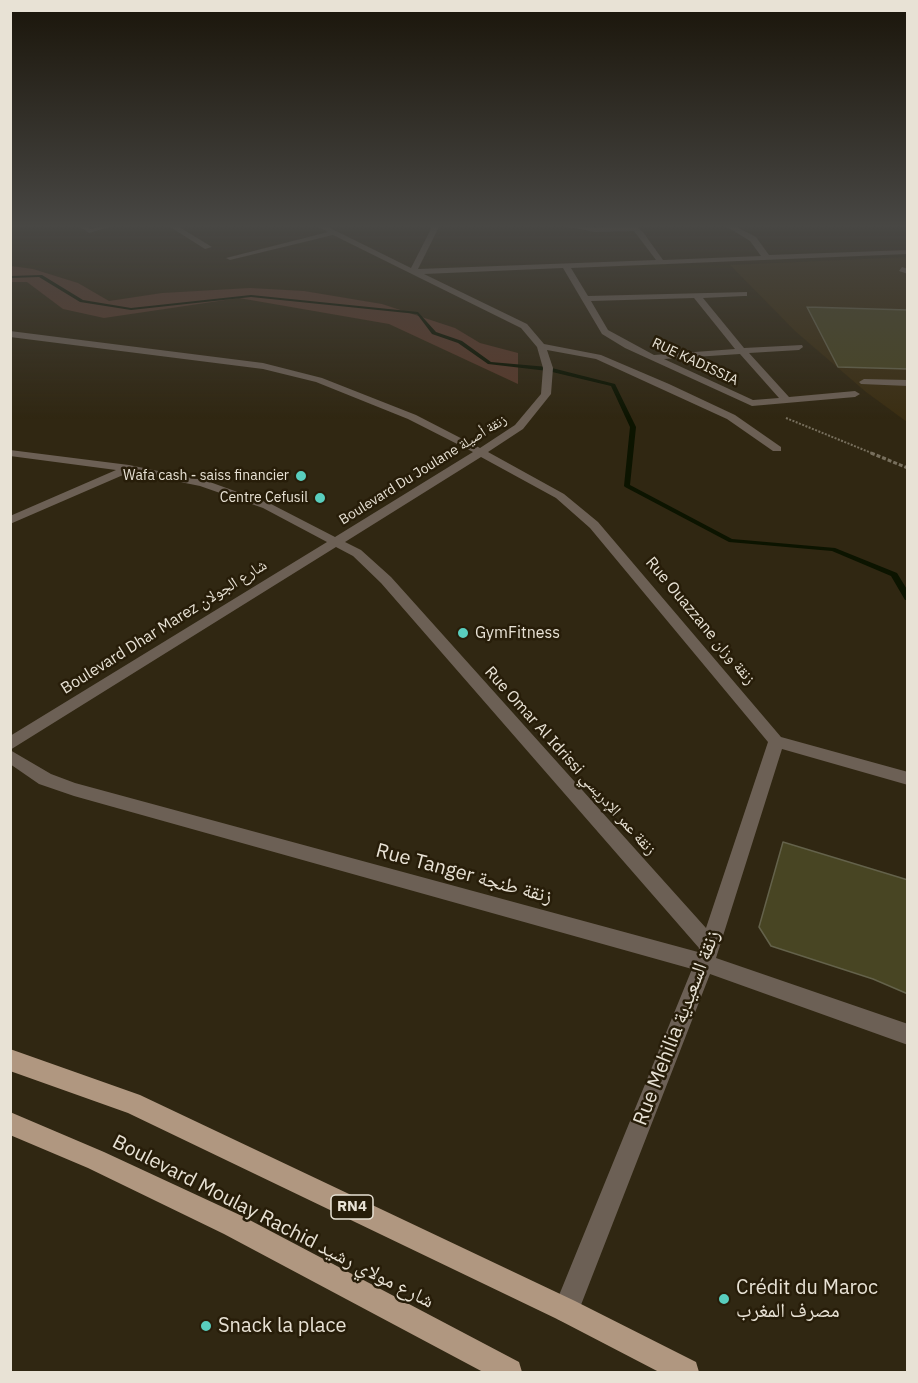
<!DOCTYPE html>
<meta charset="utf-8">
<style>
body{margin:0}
#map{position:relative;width:918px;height:1383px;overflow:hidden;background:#302712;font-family:"IBM Plex Sans",sans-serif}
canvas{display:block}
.frame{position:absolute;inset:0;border:12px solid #e8e2d5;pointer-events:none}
</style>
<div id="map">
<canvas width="918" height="1383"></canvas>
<div class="frame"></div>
</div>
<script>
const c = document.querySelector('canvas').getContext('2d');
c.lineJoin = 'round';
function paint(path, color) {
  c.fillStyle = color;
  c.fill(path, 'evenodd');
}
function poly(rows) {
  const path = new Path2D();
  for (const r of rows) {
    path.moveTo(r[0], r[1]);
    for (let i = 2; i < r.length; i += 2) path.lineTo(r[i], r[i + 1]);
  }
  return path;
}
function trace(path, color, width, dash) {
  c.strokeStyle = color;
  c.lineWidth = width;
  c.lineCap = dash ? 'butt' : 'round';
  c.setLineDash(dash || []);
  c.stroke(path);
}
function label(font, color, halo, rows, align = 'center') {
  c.font = font + ' "IBM Plex Sans","Noto Naskh Arabic",sans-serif';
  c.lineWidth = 5;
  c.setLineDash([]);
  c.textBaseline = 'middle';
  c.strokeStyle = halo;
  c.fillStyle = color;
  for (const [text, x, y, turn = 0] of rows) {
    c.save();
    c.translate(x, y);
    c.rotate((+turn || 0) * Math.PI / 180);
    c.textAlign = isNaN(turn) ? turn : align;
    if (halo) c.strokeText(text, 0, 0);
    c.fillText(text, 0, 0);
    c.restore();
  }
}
const built = poly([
 [907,257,907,422,866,392,795,331,730,265]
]);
const green = poly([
 [11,266,33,269,78,283,109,301,162,293,250,288,304,291,382,304,455,328,480,343,518,353,518,384,389,324,239,298,104,318,63,309,27,282,11,282]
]);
const stream = poly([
 [42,275,83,300,131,308,251,295,418,312,436,332,462,341,491,362,548,367,615,384,636,427,630,485,732,539,835,548,897,573,908,591,908,600,905,600,891,576,832,551,729,542,625,487,624,486,630,427,611,386,548,371,488,364,458,343,432,334,417,314,251,297,131,310,80,302,39,277,10,278,10,276,42,275]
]);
const building = poly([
 [807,307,908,310,908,369,838,367,807,307],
 [783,842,908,880,908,994,873,979,771,946,759,927,783,842]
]);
const pathFar1 = poly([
 [786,418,874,454]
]);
const path = poly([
 [871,453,908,468]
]);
const minor = poly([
 [77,225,85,225,90,229,116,225,89,233,77,225],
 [167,225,176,225,212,247,205,249,167,225],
 [315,225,324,225,411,268,433,225,440,225,418,269,656,260,634,231,595,232,558,225,595,228,634,225,643,232,663,260,761,256,750,241,724,225,733,225,756,237,769,255,908,250,908,254,571,268,588,296,747,292,747,296,744,296,703,298,744,348,802,345,803,347,799,350,749,353,789,397,855,391,860,394,855,397,752,406,625,348,602,334,563,268,424,274,527,324,544,344,601,355,669,384,735,415,781,447,781,451,773,451,727,419,596,359,547,350,553,368,551,394,523,429,488,452,564,494,598,522,781,737,908,772,908,785,782,749,716,958,908,1024,908,1045,710,974,579,1310,575,1319,566,1323,557,1319,553,1310,692,969,74,796,39,784,10,764,10,750,51,774,75,783,698,952,699,948,381,583,353,556,336,547,10,750,10,736,327,542,263,508,200,486,130,472,10,524,10,516,116,470,10,456,10,450,129,465,207,481,271,504,335,537,473,452,408,419,316,382,263,369,10,337,10,331,263,363,322,378,416,415,480,448,515,425,541,394,543,368,537,347,521,328,333,235,230,260,226,258,328,232,315,225],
 [694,298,735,349,654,355,608,330,591,301,694,298],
 [740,354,779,398,753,400,664,359,740,354],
 [481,457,556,498,590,528,768,742,706,928,391,577,361,550,345,542,481,457],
 [902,267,908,269,908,274,899,271,902,267],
 [864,379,908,380,908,386,861,384,859,382,864,379]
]);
const major = poly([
 [10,1049,140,1095,575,1301,696,1362,699,1372,659,1372,557,1319,128,1113,10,1071,10,1049],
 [10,1112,104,1152,242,1216,519,1362,522,1372,483,1372,224,1234,88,1168,10,1135,10,1112]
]);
const markers = [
 [301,476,6,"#59cebe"],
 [320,498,6,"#59cebe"],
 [463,633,6,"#59cebe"],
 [724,1299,6,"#59cebe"],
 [206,1326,6,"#59cebe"]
];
const farStreetnames = [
 ["RUE KADISSIA",695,362,25],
 ["Boulevard Du Joulane زنقة أصيلة",423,470,-32]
];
const farPoinames = [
 ["Wafa cash - saiss financier",289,476],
 ["Centre Cefusil",308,498]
];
const shields = [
 [352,1207,42]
];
const shieldNames = [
 ["RN4",352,1207]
];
const streetNames = [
 ["Rue Ouazzane زنقة وزان",700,621,50],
 ["Boulevard Dhar Marez شارع الجولان",164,627,-32],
 ["Rue Omar Al Idrissi زنقة عمر الإدريسي",570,761,48]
];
const poiNames = [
 ["GymFitness",475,633]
];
const nearStreetnames = [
 ["Rue Tanger زنقة طنجة",464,874,15],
 ["Rue Mehilia زنقة السعيدية",677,1028,-69],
 ["Boulevard Moulay Rachid شارع مولاي رشيد",273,1222,27]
];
const nearPoinames = [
 ["Crédit du Maroc",736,1288],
 ["مصرف المغرب",736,1311],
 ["Snack la place",218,1326]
];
paint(built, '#3b2e12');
paint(green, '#58392a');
paint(stream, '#0c1400');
paint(building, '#484523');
trace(building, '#64624b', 1.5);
trace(pathFar1, '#776f5d', 2, [2, 1.5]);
trace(path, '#776f5d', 3, [4, 2]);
paint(minor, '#6c6055');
paint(major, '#b09780');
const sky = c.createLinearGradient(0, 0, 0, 419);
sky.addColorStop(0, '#1a150a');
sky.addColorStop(0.54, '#484744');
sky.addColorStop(1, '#48474400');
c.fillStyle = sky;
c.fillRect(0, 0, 918, 419);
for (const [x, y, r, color] of markers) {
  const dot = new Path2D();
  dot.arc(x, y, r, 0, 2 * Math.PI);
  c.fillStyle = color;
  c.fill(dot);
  trace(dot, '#271d09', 2);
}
label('14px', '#e8e2d5', '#271d09', farStreetnames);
label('14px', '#e8e2d5', '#271d09', farPoinames, 'right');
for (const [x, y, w] of shields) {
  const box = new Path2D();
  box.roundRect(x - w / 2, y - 12, w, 24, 4.5);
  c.fillStyle = '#271d09';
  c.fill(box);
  trace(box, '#e8e2d5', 1.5);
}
label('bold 15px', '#e8e2d5', null, shieldNames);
label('16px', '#e8e2d5', '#271d09', streetNames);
label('16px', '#e8e2d5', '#271d09', poiNames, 'left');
label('20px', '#e8e2d5', '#271d09', nearStreetnames);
label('20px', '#e8e2d5', '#271d09', nearPoinames, 'left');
</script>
